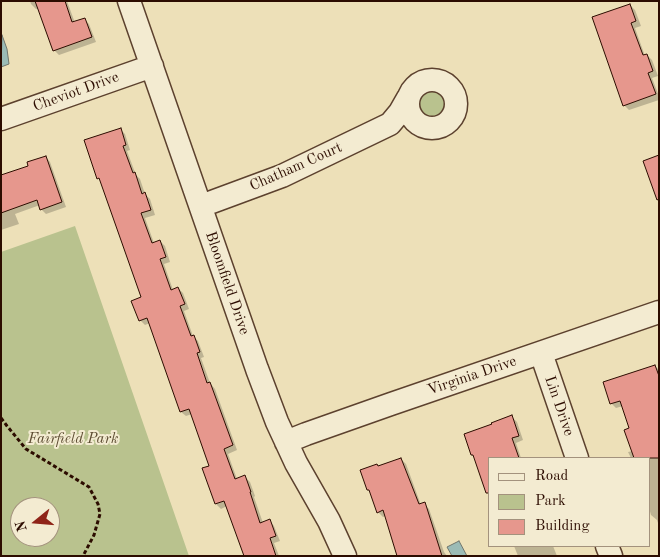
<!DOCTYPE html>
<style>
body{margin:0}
#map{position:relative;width:660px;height:557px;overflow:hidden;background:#ede0b8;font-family:"Old Standard TT",serif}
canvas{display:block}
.frame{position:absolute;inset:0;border:2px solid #2c0c00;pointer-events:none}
.legend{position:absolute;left:488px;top:457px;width:162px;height:90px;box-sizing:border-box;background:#f3ebd1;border:1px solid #a3927d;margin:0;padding:6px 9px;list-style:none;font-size:15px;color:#2c0c00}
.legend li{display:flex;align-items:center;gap:10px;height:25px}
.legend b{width:25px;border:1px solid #a3927d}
.north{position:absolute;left:10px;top:497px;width:50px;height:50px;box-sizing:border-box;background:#f3ebd1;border:1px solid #a3927d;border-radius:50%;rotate:253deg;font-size:14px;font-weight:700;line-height:20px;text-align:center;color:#2c0c00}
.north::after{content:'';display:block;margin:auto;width:18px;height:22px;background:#8f2418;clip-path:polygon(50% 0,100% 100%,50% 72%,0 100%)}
</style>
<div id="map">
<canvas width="660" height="557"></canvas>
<div class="frame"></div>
<ul class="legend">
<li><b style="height:6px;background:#f3ebd1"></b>Road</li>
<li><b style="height:14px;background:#b9c28e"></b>Park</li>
<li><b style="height:14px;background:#e6978d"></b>Building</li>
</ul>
<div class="north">N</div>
</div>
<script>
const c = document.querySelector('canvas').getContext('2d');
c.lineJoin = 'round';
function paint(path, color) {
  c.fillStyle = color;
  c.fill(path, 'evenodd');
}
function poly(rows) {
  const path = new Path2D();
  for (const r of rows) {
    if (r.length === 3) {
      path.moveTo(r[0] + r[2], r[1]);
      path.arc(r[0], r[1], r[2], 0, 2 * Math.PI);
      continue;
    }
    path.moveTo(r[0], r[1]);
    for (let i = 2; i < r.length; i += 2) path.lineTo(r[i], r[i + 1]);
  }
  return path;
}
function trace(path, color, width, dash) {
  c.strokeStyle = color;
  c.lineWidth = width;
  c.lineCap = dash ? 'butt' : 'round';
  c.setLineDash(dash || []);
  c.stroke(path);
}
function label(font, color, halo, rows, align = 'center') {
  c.font = font + ' "Old Standard TT",serif';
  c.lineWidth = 4;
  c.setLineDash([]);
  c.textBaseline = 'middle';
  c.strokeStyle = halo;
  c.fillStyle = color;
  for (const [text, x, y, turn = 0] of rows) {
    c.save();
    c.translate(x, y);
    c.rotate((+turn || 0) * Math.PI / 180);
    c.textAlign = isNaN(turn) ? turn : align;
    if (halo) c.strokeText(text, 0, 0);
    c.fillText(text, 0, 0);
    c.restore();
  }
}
const green = poly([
 [432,104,13],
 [75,226,189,556,1,556,1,252],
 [20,507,50,507,50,537,20,537]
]);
const water = poly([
 [2,35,7,49,9,64,1,67,2,35],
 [459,541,467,556,452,556,447,547,459,541]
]);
const shadow = poly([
 [30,1,67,1,75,23,84,19,89,24,96,42,59,55,54,50,39,8,36,9,31,4],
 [630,5,635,10,641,26,635,28,645,56,647,55,652,60,658,76,652,78,659,96,659,100,629,110,624,105],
 [120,129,125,134,130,150,127,151,136,175,140,179,145,194,150,199,155,215,145,218,154,243,160,241,165,246,170,262,164,264,173,290,178,288,183,293,189,309,184,311,193,336,198,341,204,357,201,358,210,383,215,389,237,450,228,454,237,479,245,477,250,482,255,496,254,497,263,523,270,521,274,526,280,541,274,543,279,556,254,556,227,506,221,509,216,504,204,469,211,467,192,414,186,416,181,412,150,323,145,325,140,320,142,298,102,182,98,178],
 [46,157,50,162,66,207,46,214,41,209,40,205,15,214,19,224,1,230,1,177,30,167],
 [655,366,659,370,659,526,657,520,651,515,649,508,649,458,631,458,628,452,633,451,631,429,623,406,616,408,611,403],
 [512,417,517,422,523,440,516,443,521,458,489,458,489,497,476,458,472,455],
 [401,459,406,464,421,505,424,504,429,509,444,552,447,556,400,556,386,516,383,517,378,512,371,492,368,489,379,467],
 [514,546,553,546,557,556,518,556]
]);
const building = poly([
 [35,1,65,1,72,22,85,18,92,37,53,51,35,1],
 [630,4,636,21,631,23,643,55,647,54,653,71,648,73,656,94,623,106,592,17,630,4],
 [121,128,126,145,123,146,133,173,135,172,142,194,145,192,151,210,141,213,152,243,160,240,166,257,160,259,171,290,178,287,185,304,180,306,191,336,194,335,200,352,197,353,207,383,210,382,233,445,224,449,235,479,245,475,251,492,250,492,260,523,270,519,276,536,270,538,276,556,244,556,224,501,215,504,202,468,209,466,189,409,180,412,147,318,139,321,131,301,141,297,99,178,97,179,84,140,121,128],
 [659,155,659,199,657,200,643,161,659,155],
 [46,156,62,202,40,210,37,200,1,213,1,175,28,166,27,162,46,156],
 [655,365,659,376,659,458,634,458,624,430,629,428,620,401,610,404,603,382,655,365],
 [512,415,519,436,512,438,519,458,489,458,489,493,486,493,473,455,471,455,464,434,492,424,491,423,512,415],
 [401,458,419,504,425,502,442,556,397,556,383,510,377,513,369,490,367,490,360,470,377,464,378,466,401,458]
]);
const path = poly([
 [1,418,7,426,26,449,89,487,98,504,100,514,94,535,83,556]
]);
const minor = poly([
 [129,1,257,369,277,422,296,463,329,521,345,556],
 [432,104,24],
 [1,119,152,66],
 [201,206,282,176,390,124,400,112,408,98],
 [541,353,577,458],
 [286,442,306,434,391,404,659,312],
 [607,546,611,556]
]);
const streetNames = [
 ["Cheviot Drive",76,92,-20],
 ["Chatham Court",296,167,-24],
 ["Bloomfield Drive",227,283,71],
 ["Virginia Drive",472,376,-19],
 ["Lin Drive",559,406,71]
];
const parkNames = [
 ["Fairfield Park",73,439]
];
paint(green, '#b9c28e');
paint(water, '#9bbbb6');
trace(water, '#6f756d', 1);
paint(shadow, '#0003');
paint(building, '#e6978d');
trace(building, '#2c0c00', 1);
trace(minor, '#5c412e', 25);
trace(path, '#2c0c00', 3, [4, 2.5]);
trace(minor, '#f3ebd1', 22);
label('15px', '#2c0c00', '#f3ebd1', streetNames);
label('italic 15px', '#5d4c32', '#f3ebd1', parkNames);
</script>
